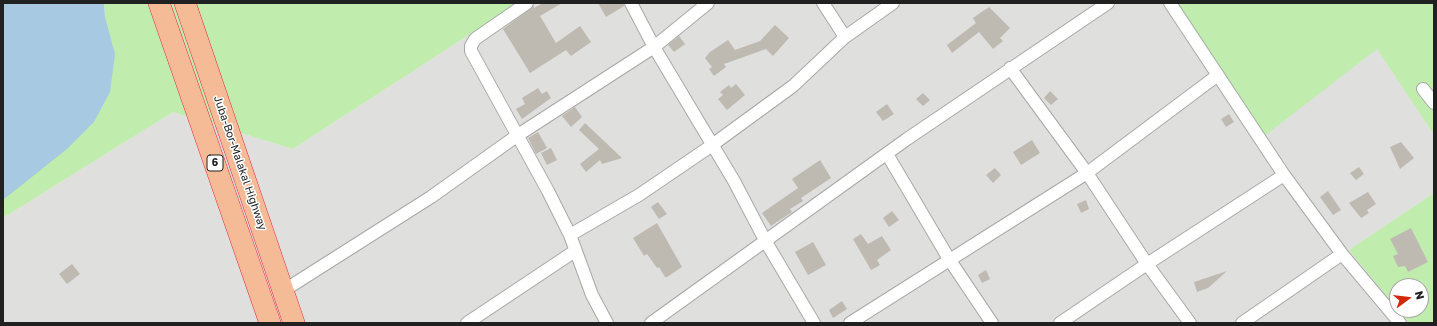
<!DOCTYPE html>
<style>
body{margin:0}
#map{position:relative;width:1437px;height:326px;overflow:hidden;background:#f2f0e8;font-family:"Golos Text",sans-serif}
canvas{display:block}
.frame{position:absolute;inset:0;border:4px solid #212121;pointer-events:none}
.north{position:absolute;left:1389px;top:278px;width:40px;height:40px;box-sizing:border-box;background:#fff;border:1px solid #a6a6a6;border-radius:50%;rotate:75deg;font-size:11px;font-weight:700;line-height:16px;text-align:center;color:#212121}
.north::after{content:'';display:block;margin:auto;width:14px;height:18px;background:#d32700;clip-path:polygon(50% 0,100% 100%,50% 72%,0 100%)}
</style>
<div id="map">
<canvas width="1437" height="326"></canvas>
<div class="frame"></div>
<div class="north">N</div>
</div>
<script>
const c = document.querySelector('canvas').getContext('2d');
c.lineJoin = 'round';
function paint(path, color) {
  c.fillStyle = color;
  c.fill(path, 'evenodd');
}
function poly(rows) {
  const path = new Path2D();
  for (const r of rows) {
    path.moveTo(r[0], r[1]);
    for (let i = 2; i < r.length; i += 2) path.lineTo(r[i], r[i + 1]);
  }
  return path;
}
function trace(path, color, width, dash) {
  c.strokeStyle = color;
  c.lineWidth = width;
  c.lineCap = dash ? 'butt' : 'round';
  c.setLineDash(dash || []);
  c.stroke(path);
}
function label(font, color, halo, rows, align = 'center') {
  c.font = font + ' "Golos Text",sans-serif';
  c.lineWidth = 3;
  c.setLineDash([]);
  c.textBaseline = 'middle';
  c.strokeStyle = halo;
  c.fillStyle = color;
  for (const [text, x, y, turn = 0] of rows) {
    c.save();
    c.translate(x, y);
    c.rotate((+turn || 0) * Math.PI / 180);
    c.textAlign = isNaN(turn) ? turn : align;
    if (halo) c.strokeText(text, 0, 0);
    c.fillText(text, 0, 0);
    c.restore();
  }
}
const residential = poly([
 [518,3,1161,3,1215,75,1377,49,1434,135,1434,193,1349,250,1409,323,3,323,3,218,173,112,293,149]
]);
const grass = poly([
 [104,3,518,3,293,149,173,112,3,218,3,200,15,190,105,17],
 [1161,3,1434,3,1434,135,1377,49,1263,137],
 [1434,193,1434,323,1409,323,1398,310,1421,310,1421,286,1397,286,1397,309,1349,250]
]);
const water = poly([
 [3,3,104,3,105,17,115,54,110,92,94,122,67,149,3,200]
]);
const building = poly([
 [543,3,562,3,540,16,556,43,580,26,591,42,571,56,566,50,530,73,503,29,534,6,534,8],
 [598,3,624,3,624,6,606,17],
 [989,7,1010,28,1000,38,1003,41,993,49,979,32,952,53,947,45,976,23,973,18],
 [775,25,789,38,773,56,766,49,724,64,726,67,714,76,709,69,712,67,705,58,710,52,728,40,735,50,760,41],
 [679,36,685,44,674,52,668,45],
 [736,84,745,95,727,110,718,99,723,95,720,92,729,85,731,88],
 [538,88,542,94,547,91,551,98,522,119,516,109,525,104,522,98],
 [1050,91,1058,99,1051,105,1044,98],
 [923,93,930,100,923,106,916,99],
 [887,104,894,114,883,121,876,112],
 [575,107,582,117,571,127,562,116],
 [1229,114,1234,122,1226,127,1221,119],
 [585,123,622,158,602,164,600,160,586,172,580,164,599,149,579,130],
 [538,132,547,148,536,154,528,138],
 [1032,140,1040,153,1021,165,1013,152],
 [1401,142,1414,158,1400,169,1390,147],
 [551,148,557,160,547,165,541,153],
 [820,160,831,178,801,198,803,201,790,209,792,212,771,226,762,213,798,188,792,179],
 [1359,167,1364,174,1356,180,1350,173],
 [995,168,1001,175,993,183,986,175],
 [1328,191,1341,210,1333,215,1320,197],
 [1368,192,1376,204,1367,210,1369,213,1361,218,1349,203],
 [1086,200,1089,209,1081,213,1077,204],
 [658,202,667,214,659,219,651,207],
 [892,211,899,220,889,227,883,218],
 [657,223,682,267,667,277,665,277,659,267,657,268,647,254,644,256,633,238],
 [1411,228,1428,262,1408,272,1405,266,1398,267,1393,256,1398,254,1390,239],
 [861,234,868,244,882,236,891,250,877,260,880,265,871,270,853,239],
 [813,242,826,265,808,275,795,252],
 [72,264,80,274,67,284,59,274],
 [986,270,990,279,982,283,978,275],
 [1227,271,1208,288,1197,292,1194,282],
 [842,301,847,309,833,318,829,310]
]);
const minor = poly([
 [527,3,475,39,471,46,471,51,548,191,570,235,592,295,607,323],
 [631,3,654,47,734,181,766,242,814,323],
 [823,3,845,37],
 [1170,3,1284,175,1342,254,1400,323],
 [1010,68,1087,173,1147,264,1190,323],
 [1423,89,1434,103],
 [887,154,949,259,992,323],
 [570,235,639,195,708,148,793,86,845,37,893,3],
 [283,291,431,197,518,135,654,47,708,3],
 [467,323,575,251],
 [651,323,907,139,1108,3],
 [850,323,1087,173,1218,75],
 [1060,323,1147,264,1284,175],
 [1242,323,1342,254]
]);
const trunk = poly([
 [159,3,270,323],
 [185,3,294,323]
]);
const shields = [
 [215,163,16]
];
const shieldNames = [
 ["6",215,163]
];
const streetNames = [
 ["Juba-Bor-Malakal Highway",240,163,71]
];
paint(residential, '#dfdfde');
paint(grass, '#c0edad');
paint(water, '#a7c9e1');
paint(building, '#bfbab1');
trace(minor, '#a8a8a8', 14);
trace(trunk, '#e32240', 22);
trace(minor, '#fff', 12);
trace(trunk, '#f5bb97', 21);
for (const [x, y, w] of shields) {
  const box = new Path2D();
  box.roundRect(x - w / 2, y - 8, w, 16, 3);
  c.fillStyle = '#fff';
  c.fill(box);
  trace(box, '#212121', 1);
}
label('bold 10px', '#212121', null, shieldNames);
label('11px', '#212121', '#fff', streetNames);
</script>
